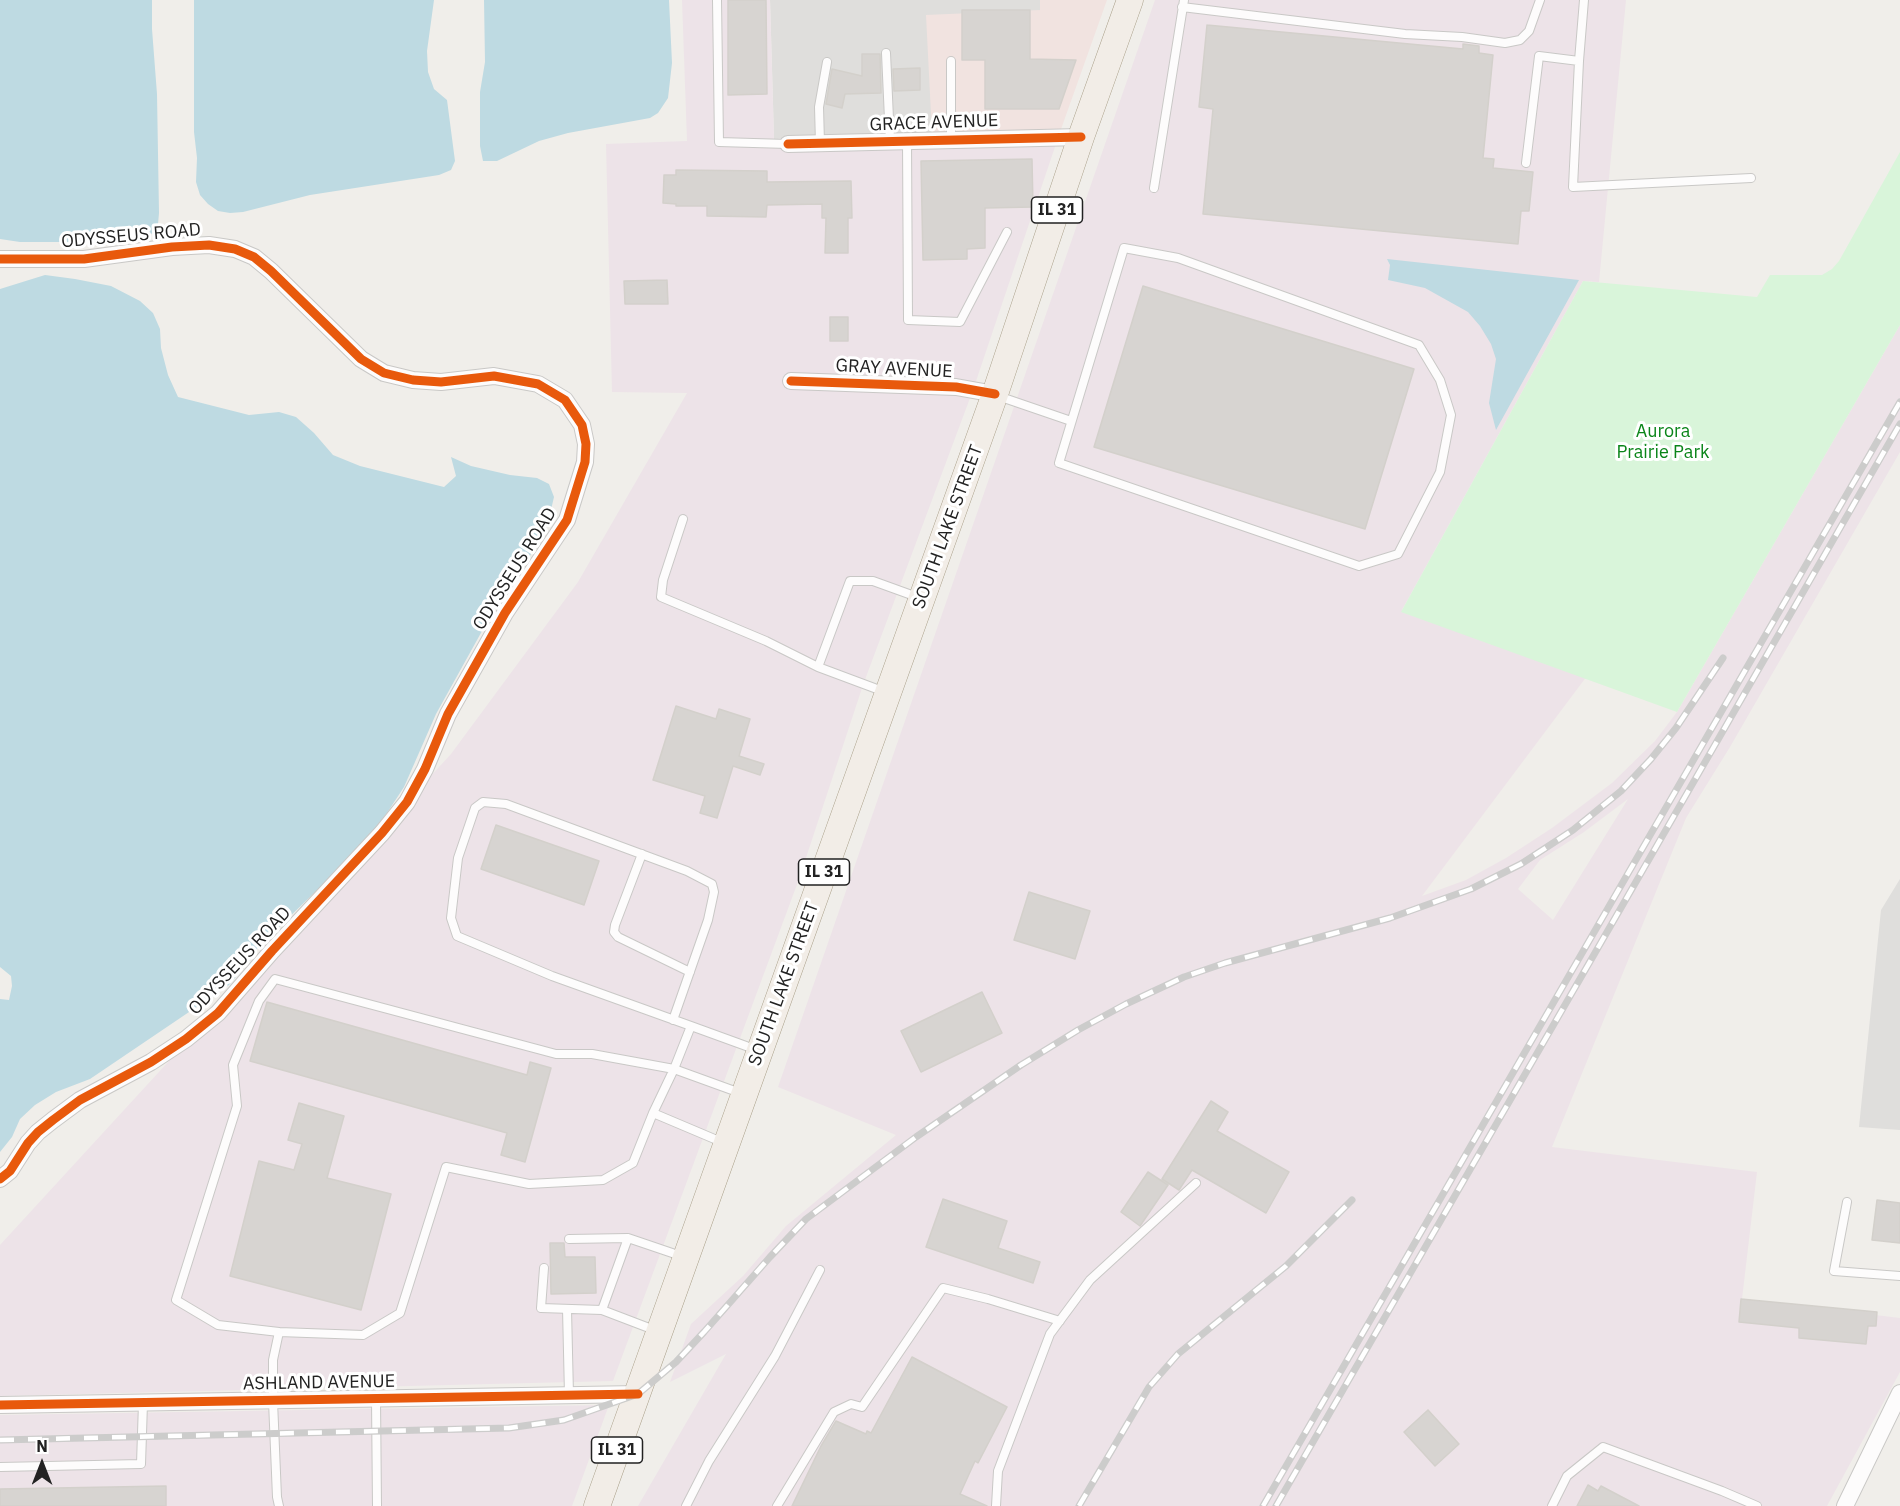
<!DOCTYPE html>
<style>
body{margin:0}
#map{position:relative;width:1900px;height:1506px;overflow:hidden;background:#f0eeea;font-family:"IBM Plex Sans",sans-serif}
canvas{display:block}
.north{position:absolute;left:12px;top:1434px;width:60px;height:60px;-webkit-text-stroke:4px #fff;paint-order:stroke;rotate:0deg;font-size:16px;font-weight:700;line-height:24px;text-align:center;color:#222}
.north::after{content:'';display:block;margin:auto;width:21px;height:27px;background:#222;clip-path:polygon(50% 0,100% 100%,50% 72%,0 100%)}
</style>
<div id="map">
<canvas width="1900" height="1506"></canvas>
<div class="north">N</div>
</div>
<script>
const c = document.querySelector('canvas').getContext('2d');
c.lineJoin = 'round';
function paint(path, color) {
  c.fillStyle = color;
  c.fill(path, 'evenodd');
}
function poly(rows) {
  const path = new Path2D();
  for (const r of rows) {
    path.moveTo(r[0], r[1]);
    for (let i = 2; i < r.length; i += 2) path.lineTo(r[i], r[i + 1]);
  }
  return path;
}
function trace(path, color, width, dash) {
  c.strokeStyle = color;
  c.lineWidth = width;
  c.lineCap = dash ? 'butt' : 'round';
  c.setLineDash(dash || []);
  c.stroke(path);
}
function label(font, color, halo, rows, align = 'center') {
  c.font = font + ' "IBM Plex Sans",sans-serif';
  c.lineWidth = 6;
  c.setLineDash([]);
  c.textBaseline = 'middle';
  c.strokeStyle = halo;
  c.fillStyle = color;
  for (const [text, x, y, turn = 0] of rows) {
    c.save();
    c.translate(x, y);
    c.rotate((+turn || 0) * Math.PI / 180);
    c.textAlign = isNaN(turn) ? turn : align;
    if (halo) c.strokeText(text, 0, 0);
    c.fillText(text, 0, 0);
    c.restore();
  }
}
const residential = poly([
 [770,0,1040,0,1040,10,932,134,774,139],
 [1900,879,1900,1130,1859,1127,1881,910]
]);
const commercial = poly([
 [1040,0,1107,0,1060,132,932,134,926,15,1040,10]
]);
const industrial = poly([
 [682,0,770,0,774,139,1060,132,973,390,863,685,799,879,613,1381,0,1396,0,1245,451,754,578,582,687,393,612,392,606,144,687,141],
 [1155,0,1626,0,1599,282,1583,281,1402,610,1587,676,1422,896,1466,880,1506,858,1552,828,1612,783,1655,741,1677,712,1900,325,1900,452,1730,747,1686,818,1552,1147,1757,1172,1742,1299,1900,1318,1900,1372,1827,1506,638,1506,726,1354,670,1382,691,1324,743,1276,786,1226,896,1135,778,1087],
 [1628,799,1553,920,1518,889,1540,860,1584,832],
 [609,1405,572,1506,0,1506,0,1415]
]);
const park = poly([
 [1900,152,1900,325,1677,712,1401,612,1583,281,1757,297,1770,275,1822,275,1832,269,1839,261]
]);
const water = poly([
 [0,0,152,0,152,29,157,94,159,213,158,224,153,233,137,240,116,242,20,242,0,239],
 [194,0,434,0,427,51,428,72,434,89,447,100,455,161,451,170,439,175,310,195,243,212,230,213,218,211,208,204,200,195,196,182,197,158,194,132],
 [484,0,669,0,672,63,668,98,658,113,650,118,568,133,539,141,497,161,483,161,480,146,480,92,485,62],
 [1387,259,1579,280,1496,430,1489,403,1496,359,1491,344,1480,326,1468,312,1425,288,1388,280,1390,265],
 [45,275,75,279,111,286,140,301,153,313,160,329,161,348,168,375,178,397,249,415,279,412,296,417,314,433,333,455,360,466,444,487,456,476,451,457,471,466,510,475,537,478,549,484,554,497,550,514,529,558,492,613,436,714,404,787,387,813,361,847,273,933,260,942,253,957,229,985,90,1079,56,1092,35,1105,20,1119,12,1137,0,1152,0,999,9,1000,12,986,11,976,0,967,0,289]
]);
const building = poly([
 [728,0,766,0,767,94,728,95,728,0],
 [962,10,1030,10,1030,59,1076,60,1059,109,985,109,985,60,962,60,962,10],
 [1207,25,1463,49,1463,44,1479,46,1479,53,1493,55,1483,158,1494,159,1493,168,1533,172,1529,211,1521,211,1518,244,1203,214,1213,109,1199,107,1207,25],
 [862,54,880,54,881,93,845,94,842,108,826,104,832,69,862,76,862,54],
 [920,68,920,90,894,91,893,69,920,68],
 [1032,159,1033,207,985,208,985,248,967,249,967,259,923,260,921,161,1032,159],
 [676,170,767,171,767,182,851,181,852,218,848,218,848,253,825,253,826,218,822,218,822,204,767,205,766,217,707,216,707,206,676,206,676,204,663,203,664,175,676,175,676,170],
 [667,280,668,304,625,304,624,281,667,280],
 [1143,286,1414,369,1365,529,1094,447,1143,286],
 [830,317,848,317,848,341,830,341,830,317],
 [676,706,716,719,719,709,750,719,739,756,764,764,760,775,733,766,717,818,700,813,705,796,653,780,676,706],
 [496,825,599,861,584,905,481,869,496,825],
 [1029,892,1090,911,1075,959,1014,940,1029,892],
 [982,992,1002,1033,921,1072,901,1031,982,992],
 [267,1002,527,1075,530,1062,551,1068,525,1162,501,1155,507,1133,250,1061,267,1002],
 [1211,1101,1228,1112,1217,1131,1289,1172,1266,1213,1192,1170,1179,1190,1162,1179,1211,1101],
 [299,1103,344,1116,327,1178,391,1194,361,1310,230,1276,259,1161,294,1170,302,1144,288,1140,299,1103],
 [1148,1172,1168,1185,1140,1226,1121,1212,1148,1172],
 [943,1199,1007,1221,998,1248,1040,1262,1033,1283,926,1247,943,1199],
 [1877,1200,1900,1203,1900,1243,1872,1240,1877,1200],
 [550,1243,564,1243,565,1257,595,1257,596,1293,551,1294,550,1243],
 [1741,1299,1877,1312,1876,1326,1868,1326,1866,1344,1799,1338,1799,1328,1739,1322,1741,1299],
 [912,1357,1007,1407,978,1463,975,1461,960,1494,987,1506,792,1506,821,1446,836,1421,866,1434,867,1431,871,1433,912,1357],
 [1428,1410,1459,1444,1435,1466,1404,1432,1428,1410],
 [1588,1485,1598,1491,1601,1486,1639,1506,1577,1506,1588,1485],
 [166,1486,166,1506,0,1506,0,1489,166,1486]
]);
const lane = poly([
 [717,0,719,142,788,144],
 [1182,7,1405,34,1462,37,1505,43,1520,40,1529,31,1540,0],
 [886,53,890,141],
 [1579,61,1573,187,1751,178],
 [951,139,951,61],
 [907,140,908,320,960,322,1007,232],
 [820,143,819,107,827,62],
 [1526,163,1539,56,1579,61,1584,0],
 [1154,188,1184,0],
 [1124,248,1178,258,1419,345,1440,380,1451,415,1440,472,1398,554,1359,566,1059,463,1124,248],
 [998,396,1071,421],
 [683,519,663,580,661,597,766,641,818,667,885,692],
 [818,667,850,581,873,581,920,598],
 [642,854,615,925,614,932,618,937,690,972],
 [673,1020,708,920,714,892,712,884,687,871,506,804,483,802,475,808,458,858,451,918,457,936,552,976,691,1026],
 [653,1113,674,1069,743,1094],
 [1847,1202,1834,1271,1900,1276],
 [569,1239,628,1238,684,1257],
 [544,1268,541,1308,602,1310,657,1331],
 [567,1309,569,1395],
 [602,1310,628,1238],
 [279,1332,218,1325,176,1300,237,1106,233,1065,259,1001,275,979,556,1054,592,1054,674,1069,691,1026,757,1050],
 [376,1399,377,1506],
 [0,1467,141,1464,143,1403],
 [279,1506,277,1497,273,1401,273,1360,279,1332,363,1335,400,1313,446,1167,529,1184,603,1180,633,1163,653,1113,724,1143],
 [686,1506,709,1461,775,1356,820,1270],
 [777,1506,834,1412,851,1404,862,1407,943,1288,988,1299,1060,1321],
 [996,1506,998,1471,1050,1334,1090,1280,1196,1183],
 [1552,1506,1567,1476,1603,1447,1722,1491,1757,1506]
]);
const street = poly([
 [788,144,1081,137],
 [0,259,84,259,172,247,209,245,235,249,254,257,271,271,361,359,384,373,413,380,441,382,494,376,538,384,565,400,582,425,586,444,585,462,567,520,505,613,448,714,425,769,407,802,382,833,272,951,218,1013,186,1039,151,1062,80,1100,53,1120,38,1132,28,1143,10,1171,0,1179],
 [791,381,956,387,995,394],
 [0,1405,638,1394],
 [1845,1506,1900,1393]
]);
const primary = poly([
 [597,1506,995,394,1081,137,1130,0]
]);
const rail = poly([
 [0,1440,509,1428,564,1420,638,1394,676,1362,704,1332,770,1257,806,1219,916,1137,1021,1065,1078,1030,1126,1004,1184,977,1225,963,1390,918,1471,889,1521,864,1573,830,1621,791,1651,759,1676,728,1723,658],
 [1079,1506,1149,1387,1178,1354,1286,1266,1352,1200],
 [1263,1506,1900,402],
 [1276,1506,1900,424]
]);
const cycleway = poly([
 [788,144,1081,137],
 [0,259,84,259,172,247,209,245,235,249,254,257,271,271,361,359,384,373,413,380,441,382,494,376,538,384,565,400,582,425,586,444,585,462,567,520,505,613,448,714,425,769,407,802,382,833,272,951,218,1013,186,1039,151,1062,80,1100,53,1120,38,1132,28,1143,10,1171,0,1179],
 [791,381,956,387,995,394],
 [0,1405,638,1394]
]);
const shields = [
 [1057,210,51],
 [824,872,51],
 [617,1450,51]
];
const shieldNames = [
 ["IL 31",1057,210],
 ["IL 31",824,872],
 ["IL 31",617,1450]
];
const streetNames = [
 ["GRACE AVENUE",934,123,-2],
 ["ODYSSEUS ROAD",131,236,-5],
 ["GRAY AVENUE",894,369,3],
 ["SOUTH LAKE STREET",948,527,-70],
 ["ODYSSEUS ROAD",515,569,-58],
 ["ODYSSEUS ROAD",240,961,-47],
 ["SOUTH LAKE STREET",784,984,-70],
 ["ASHLAND AVENUE",319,1383,-1]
];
const parkNames = [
 ["Aurora",1663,432],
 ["Prairie Park",1663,453]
];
paint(residential, '#dfdedc');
paint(commercial, '#f1e3e0');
paint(industrial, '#ede3e8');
paint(park, '#d9f5da');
paint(water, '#bedae2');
paint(building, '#d7d4d1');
trace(building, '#d3d0cb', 1.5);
trace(lane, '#c9c8c6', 10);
trace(street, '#c9c8c6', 18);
trace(primary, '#a79d86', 27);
trace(lane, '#fdfcfc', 8);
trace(street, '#fdfcfc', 16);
trace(primary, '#f2ede7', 26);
trace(rail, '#cccccb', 7);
trace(rail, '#fff', 4.5, [14]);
trace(cycleway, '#e8590c', 9);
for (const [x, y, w] of shields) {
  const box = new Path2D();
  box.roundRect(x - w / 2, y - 13, w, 26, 4.5);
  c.fillStyle = '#fff';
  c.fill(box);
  trace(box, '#222', 1.5);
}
label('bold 16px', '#222', null, shieldNames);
label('18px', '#222', '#fff', streetNames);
label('18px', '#0a8519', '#fff', parkNames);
</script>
